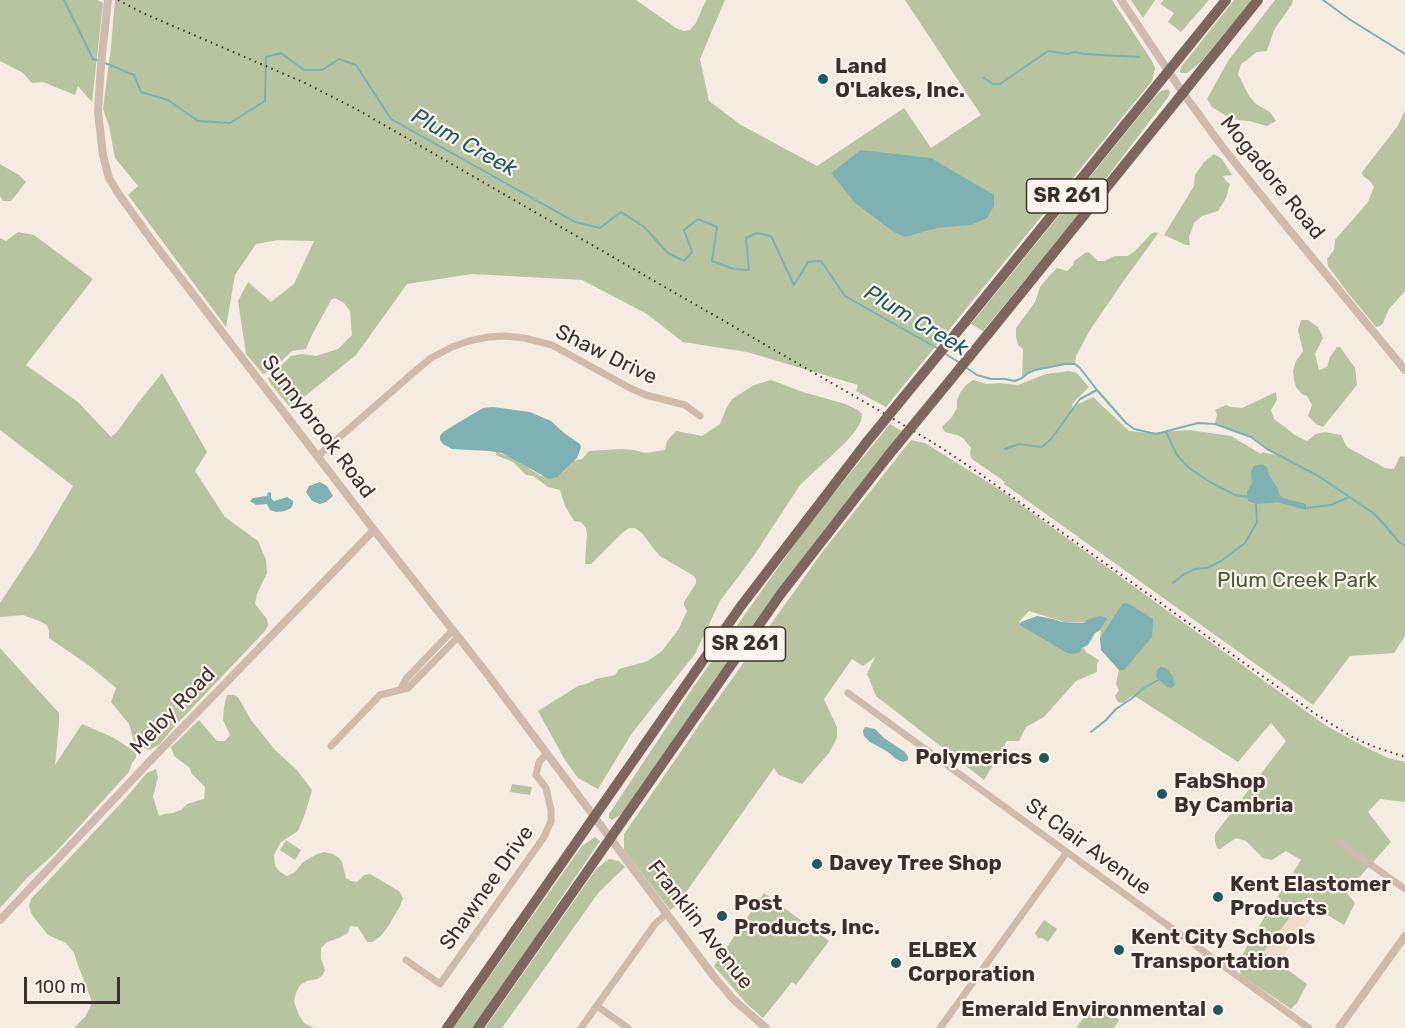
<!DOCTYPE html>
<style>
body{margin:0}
#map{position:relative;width:1405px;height:1028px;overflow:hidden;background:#f4ebe1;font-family:Rubik,sans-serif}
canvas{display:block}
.scale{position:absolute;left:24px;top:977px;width:96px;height:27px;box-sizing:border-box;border:3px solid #3b302b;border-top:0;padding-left:8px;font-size:18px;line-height:21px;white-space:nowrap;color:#3b302b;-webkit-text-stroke:4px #fbf5ee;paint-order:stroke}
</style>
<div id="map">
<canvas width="1405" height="1028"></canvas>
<div class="scale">100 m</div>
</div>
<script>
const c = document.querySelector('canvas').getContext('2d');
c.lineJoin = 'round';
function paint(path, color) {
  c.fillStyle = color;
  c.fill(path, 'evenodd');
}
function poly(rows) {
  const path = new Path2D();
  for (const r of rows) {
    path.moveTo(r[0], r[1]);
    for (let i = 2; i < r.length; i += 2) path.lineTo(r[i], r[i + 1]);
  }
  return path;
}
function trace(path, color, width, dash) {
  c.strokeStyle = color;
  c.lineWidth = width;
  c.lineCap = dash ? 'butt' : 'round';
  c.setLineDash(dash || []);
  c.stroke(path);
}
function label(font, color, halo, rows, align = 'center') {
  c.font = font + ' Rubik,sans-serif';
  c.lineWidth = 4.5;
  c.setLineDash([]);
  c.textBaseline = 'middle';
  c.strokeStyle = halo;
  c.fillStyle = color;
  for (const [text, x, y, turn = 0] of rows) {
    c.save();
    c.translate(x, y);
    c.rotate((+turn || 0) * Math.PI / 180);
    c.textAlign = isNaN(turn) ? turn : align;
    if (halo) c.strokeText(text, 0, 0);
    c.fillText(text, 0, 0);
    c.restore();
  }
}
const green = poly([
 [0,0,98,0,103,3,92,102,78,86,75,95,43,82,32,83,23,73,0,61],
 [115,0,636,0,676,28,684,31,690,30,696,23,706,0,725,0,700,59,709,101,741,125,817,166,904,108,931,148,981,115,905,0,1112,0,1152,61,1155,68,1152,81,886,407,856,391,858,385,747,352,683,342,647,314,582,280,472,274,407,284,356,355,304,397,298,407,293,411,270,383,268,378,291,356,302,354,316,356,338,349,352,335,350,311,344,303,335,298,331,300,312,335,306,349,292,351,272,370,263,374,246,354,238,301,248,282,271,302,294,284,314,241,278,240,256,244,235,275,226,327,128,195,138,186,115,158,109,126,103,109,111,46],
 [1131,0,1155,0,1143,18],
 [1164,0,1209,0,1181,32,1168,22,1174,13,1160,4],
 [1234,0,1252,0,1201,62,1187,73,1181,73,1180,72,1181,67],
 [1275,0,1293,0,1292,4,1274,30,1267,51,1257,52,1248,59,1241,64,1238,74,1249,96,1256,104,1270,112,1276,121,1267,126,1249,121,1238,120,1228,117,1212,107,1207,99,1228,61],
 [1168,89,1170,92,1169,96,1079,214,983,331,971,324,1153,99,1161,91],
 [1405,111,1405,291,1389,309,1383,323,1380,326,1376,327,1348,293,1328,266,1327,259,1334,250,1335,240,1368,202,1374,187,1370,181,1363,176,1362,172,1397,127],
 [1214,154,1222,159,1232,175,1223,176,1226,181,1230,184,1226,198,1218,211,1202,216,1194,223,1189,237,1190,245,1186,245,1164,235,1194,186,1195,175,1204,162],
 [0,164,19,175,26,182,11,201,3,201,0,196],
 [18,232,34,235,93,279,26,365,78,402,111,437,117,432,138,403,162,373,207,452,195,471,225,517,258,541,266,560,267,573,257,594,255,604,267,619,268,625,265,631,175,726,160,744,150,750,140,747,134,742,129,724,111,702,116,688,91,667,49,638,49,631,47,625,39,621,23,615,0,617,0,603,37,547,73,486,0,430,0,238,6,241],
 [1155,232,1158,233,1157,235,1127,276,1090,330,1076,356,1075,364,1065,364,1035,370,1028,373,1022,378,1023,349,1018,345,1016,337,1016,328,1035,302,1040,287,1050,275,1057,268,1067,271,1073,265,1074,261,1085,253,1089,252,1098,261,1104,261,1115,256,1128,256,1135,251,1151,234],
 [1301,320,1308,320,1318,327,1323,338,1315,354,1319,370,1327,367,1330,357,1337,347,1340,347,1355,368,1357,385,1323,427,1316,424,1308,416,1312,405,1307,396,1302,394,1296,387,1294,380,1293,371,1296,361,1303,351,1298,330],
 [1069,371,1077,373,1089,387,1072,404,1073,409,1078,404,1093,397,1129,431,1149,433,1189,430,1231,436,1261,454,1262,452,1277,455,1251,437,1215,424,1217,414,1215,410,1226,405,1231,407,1242,408,1276,392,1277,400,1271,410,1274,419,1295,435,1307,441,1316,434,1324,432,1341,435,1347,447,1385,468,1394,469,1400,456,1405,457,1405,636,1394,653,1350,656,1313,705,1004,484,1005,482,972,459,970,454,971,448,963,438,957,435,945,432,942,427,952,417,957,408,957,400,960,393,966,385,973,380,987,384,999,383,1018,385,1046,374],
 [771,380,803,392,845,404,858,410,862,414,861,421,856,430,846,442,800,485,753,557,720,601,695,654,632,733,598,789,578,778,565,760,538,711,578,686,589,683,596,679,615,675,619,669,648,661,662,651,678,630,687,611,684,605,684,602,696,583,696,579,694,576,660,556,653,548,642,533,635,528,629,528,622,533,591,564,585,564,587,534,586,528,581,522,574,521,565,506,560,490,548,487,533,476,526,475,513,462,496,455,496,452,511,457,541,476,563,472,573,461,582,459,589,451,622,449,634,450,646,453,665,450,667,441,676,431,702,436,720,424,726,409,732,399,754,385],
 [890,424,902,431,630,804,620,815,612,820,609,818,609,814,694,686,809,524],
 [911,440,925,443,1002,491,1325,725,1365,747,1388,758,1405,762,1405,802,1380,799,1368,812,1391,842,1356,881,1341,886,1355,903,1344,925,1303,900,1264,952,1307,984,1297,1003,1291,1009,1241,975,1239,968,1242,956,1249,942,1301,860,1286,851,1272,860,1263,858,1246,841,1236,838,1220,849,1217,848,1215,841,1215,834,1286,741,1271,723,1238,762,1133,695,1123,703,1118,702,1115,696,1119,690,1116,684,1119,670,1101,650,1100,623,1064,622,1029,611,1019,622,1045,636,1067,653,1084,648,1086,652,1099,660,1097,665,1097,672,1076,681,1044,717,1026,727,1019,741,1007,741,984,780,876,696,867,674,875,657,863,666,852,659,824,699,837,727,837,738,829,753,802,784,779,775,774,768,677,905,670,910,624,850,624,834,697,728,823,551],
 [0,648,59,713,59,724,55,765,82,724,112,737,136,752,136,758,132,763,129,772,55,853,26,879,0,908],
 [227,695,234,695,238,697,251,720,275,750,297,770,312,790,305,814,298,831,281,842,274,855,275,866,280,872,287,876,295,872,303,862,317,854,324,852,333,854,338,857,342,862,346,878,351,881,357,882,364,875,370,874,399,891,403,898,400,906,389,925,381,936,372,942,367,942,358,927,350,926,348,933,339,938,327,942,321,948,321,958,325,970,322,976,317,979,307,981,300,985,296,993,294,1002,299,1015,304,1023,314,1028,74,1028,86,1016,92,1002,87,988,79,968,74,953,66,943,48,935,32,915,29,906,31,899,123,801,147,773,156,769,158,777,153,797,159,816,164,814,173,813,181,810,187,804,204,799,205,787,191,773,190,768,174,756,171,747,199,720,217,741,225,741,230,735,223,720,224,707],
 [512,784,532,787,530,795,510,792],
 [595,837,600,841,555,907,535,939,473,1028,453,1028,582,846],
 [286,840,301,850,295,860,280,850],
 [609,859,619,861,625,867,599,892,502,1028,485,1028,597,868],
 [764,893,829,941,796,985,792,982,763,1018,746,1003,714,966],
 [1044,920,1057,929,1048,942,1042,938,1038,938,1035,933],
 [1096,1001,1119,1020,1114,1028,1076,1028]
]);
const plaza = poly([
 [1303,900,1317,910,1278,963,1264,952]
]);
const water = poly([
 [861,150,931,158,994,195,994,206,987,218,971,225,937,228,905,237,894,232,855,203,831,173],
 [493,407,530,412,551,421,564,433,580,444,581,447,577,458,557,477,549,479,502,453,490,451,452,449,443,444,440,440,440,436,443,432,483,408],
 [1262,464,1267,467,1269,475,1278,489,1280,496,1283,498,1306,504,1306,510,1277,502,1274,503,1256,504,1248,501,1247,492,1252,483,1251,472,1254,466],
 [320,482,327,486,333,496,326,502,320,504,312,501,306,492,309,486],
 [268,492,271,493,271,498,274,501,287,497,293,501,293,504,291,508,285,511,276,512,270,510,267,504,256,505,250,501,253,498,267,496],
 [1123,603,1129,604,1153,619,1152,637,1124,670,1119,670,1101,650,1100,638],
 [1037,616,1053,619,1062,622,1078,623,1084,623,1087,620,1099,616,1105,617,1107,619,1099,631,1095,633,1088,645,1082,648,1080,652,1074,654,1067,653,1020,625,1021,622],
 [1161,667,1166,668,1173,676,1175,685,1172,688,1167,687,1157,678,1156,676,1157,670],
 [865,727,875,729,884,738,905,752,908,757,908,760,903,762,896,759,888,752,870,742,864,736,863,731]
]);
const stream = poly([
 [64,0,93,59,97,60],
 [1323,0,1349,19,1405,54],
 [105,63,134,75,141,92,168,100,198,121,230,123,265,101,266,57,281,53,304,70,322,70,339,59,356,65,391,119,575,222,600,228,621,212,644,227,668,253,684,261,692,252,684,230,698,219,717,227,712,261,734,269,749,270,746,238,757,233,771,236,794,285,808,262,821,261,845,296,937,348],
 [984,78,993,84,1000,84,1048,51,1067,54,1075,52,1084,54,1139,57],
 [944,353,960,363],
 [964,366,977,375,991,379,1005,379,1015,381,1022,378,1028,373,1035,370,1065,364,1075,364,1080,368,1097,390,1126,423,1134,429,1156,434,1198,423,1215,424,1251,437,1267,449,1320,477,1373,513,1383,523,1399,542,1405,546],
 [1166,432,1177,455,1189,468,1210,482,1235,495,1248,497],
 [1005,449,1019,444,1042,447,1052,438,1080,399,1097,390],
 [1307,508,1331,505,1347,498],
 [1173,583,1184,574,1195,569,1207,568,1221,561,1245,543,1257,522,1256,504],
 [1091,732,1106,720,1116,709,1131,699,1144,688,1158,680]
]);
const minor = poly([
 [318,456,413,373,431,358,452,347,469,341,488,337,505,336,524,338,552,345,630,388,646,395,685,405,700,416],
 [400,690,406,679,453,630],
 [848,693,1309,1028],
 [331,746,380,695,408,688,458,637],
 [1339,842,1405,889],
 [406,960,440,984,544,837,551,821,551,810,546,788,536,775,539,762,547,753],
 [597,1006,628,1028],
 [581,1028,655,924,666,914],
 [940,1028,1067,852]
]);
const tertiary = poly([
 [108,0,101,64,98,112,103,155,109,178,118,193,153,242,374,530,485,671,715,978,734,1000,766,1028],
 [1121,0,1183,93,1224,149,1277,215,1405,370],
 [0,920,150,761,374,530],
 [1339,1028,1405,936]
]);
const primary = poly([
 [966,321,1226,0],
 [988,334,1258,0],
 [447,1028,741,606,866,443],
 [478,1028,780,595,888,456]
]);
const rail = poly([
 [118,0,143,13,305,83,358,110,880,411,940,447,979,473,1314,713,1354,738,1375,747,1405,757]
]);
const primaryBridge = poly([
 [866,443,966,321],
 [888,456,988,334]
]);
const markers = [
 [823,79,6,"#1f5a5e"],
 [1044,758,6,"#1f5a5e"],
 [1162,794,6,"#1f5a5e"],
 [817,864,6,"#1f5a5e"],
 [1218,897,6,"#1f5a5e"],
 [722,916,6,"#1f5a5e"],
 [1119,950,6,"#1f5a5e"],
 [896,963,6,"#1f5a5e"],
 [1218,1010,6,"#1f5a5e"]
];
const shields = [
 [1067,196,81],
 [745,644,81]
];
const shieldNames = [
 ["SR 261",1067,196],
 ["SR 261",745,644]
];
const poiNames = [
 ["Land",835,67],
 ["O'Lakes, Inc.",835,91],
 ["Polymerics",1032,758,"right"],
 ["FabShop",1174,782],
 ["By Cambria",1174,806],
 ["Davey Tree Shop",829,864],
 ["Kent Elastomer",1230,885],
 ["Products",1230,909],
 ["Post",734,904],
 ["Products, Inc.",734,928],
 ["Kent City Schools",1131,938],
 ["Transportation",1131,962],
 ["ELBEX",908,951],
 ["Corporation",908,975],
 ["Emerald Environmental",1206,1010,"right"]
];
const streetNames = [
 ["Mogadore Road",1272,178,51],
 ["Shaw Drive",606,355,26],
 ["Sunnybrook Road",318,427,53],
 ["Meloy Road",173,711,-46],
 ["St Clair Avenue",1088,847,36],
 ["Shawnee Drive",487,888,-55],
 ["Franklin Avenue",700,925,52]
];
const parkNames = [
 ["Plum Creek Park",1297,581]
];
const waterNames = [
 ["Plum Creek",464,143,29],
 ["Plum Creek",916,321,31]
];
paint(green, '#b8c4a0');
paint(plaza, '#ecdcc8');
paint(water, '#7fb0b2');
trace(stream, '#7fb0b2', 2);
trace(minor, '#cdbbac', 7);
trace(tertiary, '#cdbbac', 8);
trace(primary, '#7d675c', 10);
trace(rail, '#3b302b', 2, [1.5, 4.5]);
trace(primaryBridge, '#7d675c', 10);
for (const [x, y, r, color] of markers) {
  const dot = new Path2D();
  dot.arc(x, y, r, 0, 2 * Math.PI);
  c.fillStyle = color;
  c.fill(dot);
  trace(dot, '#fbf5ee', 2);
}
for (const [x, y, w] of shields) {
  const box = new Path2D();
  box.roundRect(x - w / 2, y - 17, w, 34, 4.5);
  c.fillStyle = '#fbf5ee';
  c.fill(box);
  trace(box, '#3b302b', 1.5);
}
label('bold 20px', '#3b302b', null, shieldNames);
label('bold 21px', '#3b302b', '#fbf5ee', poiNames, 'left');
label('21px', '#3b302b', '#fbf5ee', streetNames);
label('21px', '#4a5a2e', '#fbf5ee', parkNames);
label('italic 22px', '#1f5a5e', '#fbf5ee', waterNames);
</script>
